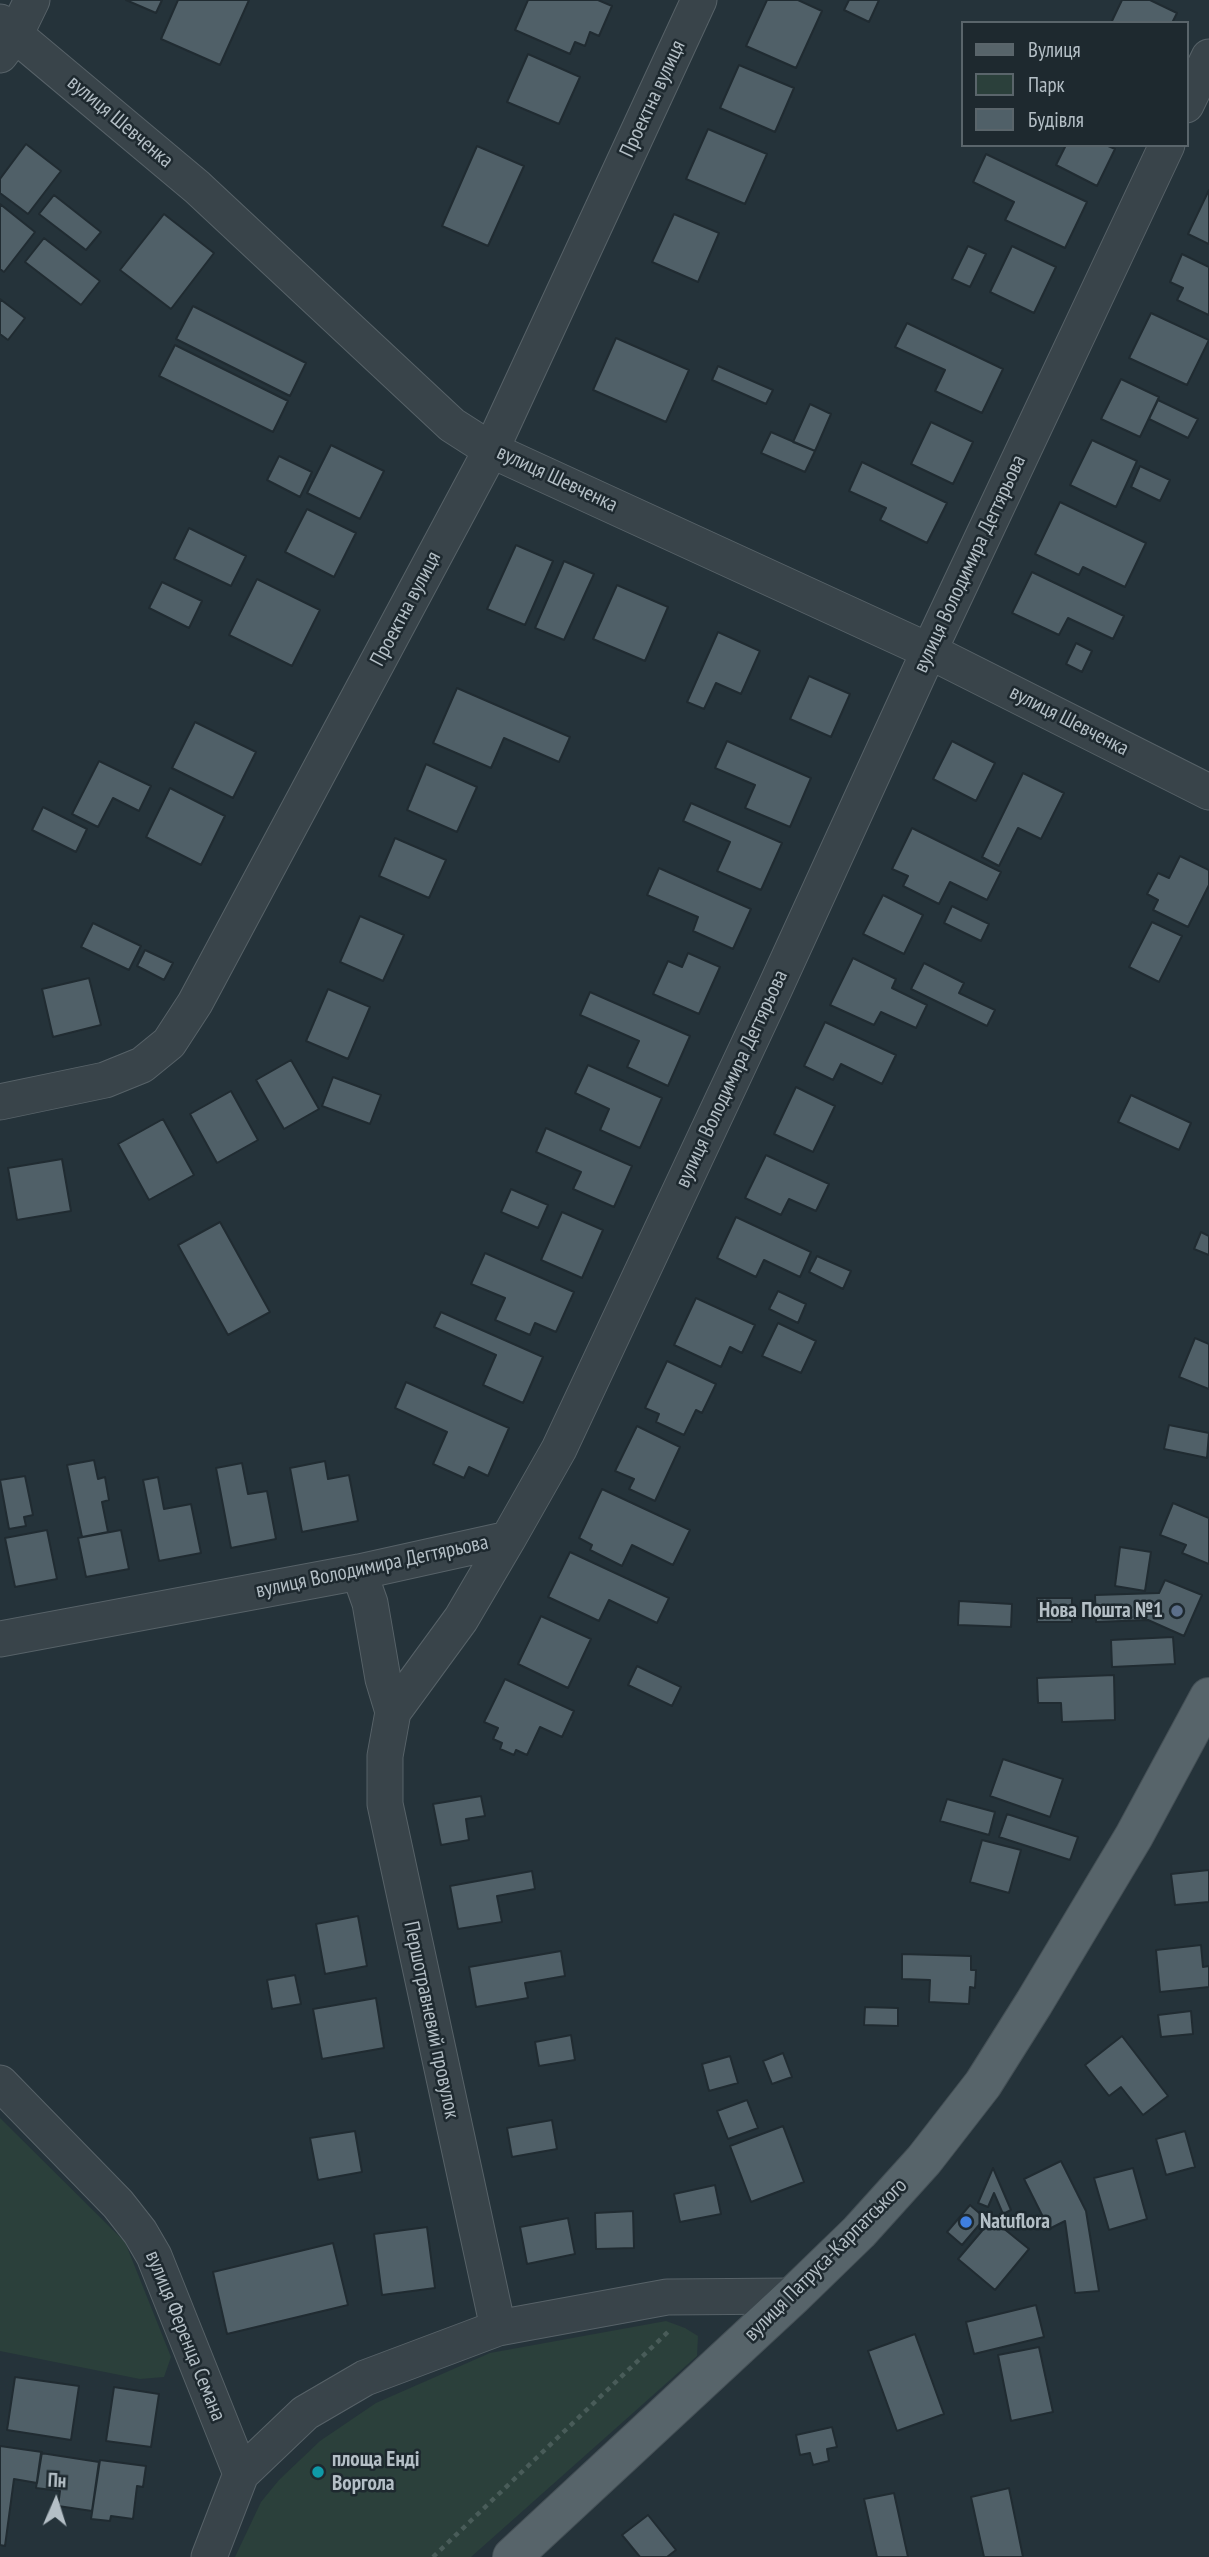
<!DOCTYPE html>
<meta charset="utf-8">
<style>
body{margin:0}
#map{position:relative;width:1209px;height:2557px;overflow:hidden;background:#25333a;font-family:"PT Sans Narrow",sans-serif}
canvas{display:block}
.legend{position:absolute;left:961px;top:21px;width:228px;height:126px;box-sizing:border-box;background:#1e292f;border:2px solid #5a656b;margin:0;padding:9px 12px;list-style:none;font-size:21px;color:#b4bfc6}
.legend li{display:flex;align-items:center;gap:14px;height:35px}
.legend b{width:35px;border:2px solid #5a656b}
.north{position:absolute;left:21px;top:2466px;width:70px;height:70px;-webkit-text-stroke:5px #1e292f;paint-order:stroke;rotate:3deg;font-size:19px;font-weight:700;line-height:28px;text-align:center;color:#b4bfc6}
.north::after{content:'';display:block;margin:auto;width:24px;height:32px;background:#b4bfc6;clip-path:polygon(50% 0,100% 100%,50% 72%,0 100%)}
</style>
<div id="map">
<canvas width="1209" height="2557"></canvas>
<ul class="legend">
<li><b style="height:9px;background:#57646a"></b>Вулиця</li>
<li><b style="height:19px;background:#2b403b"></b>Парк</li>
<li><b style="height:19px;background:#506068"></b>Будівля</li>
</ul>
<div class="north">Пн</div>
</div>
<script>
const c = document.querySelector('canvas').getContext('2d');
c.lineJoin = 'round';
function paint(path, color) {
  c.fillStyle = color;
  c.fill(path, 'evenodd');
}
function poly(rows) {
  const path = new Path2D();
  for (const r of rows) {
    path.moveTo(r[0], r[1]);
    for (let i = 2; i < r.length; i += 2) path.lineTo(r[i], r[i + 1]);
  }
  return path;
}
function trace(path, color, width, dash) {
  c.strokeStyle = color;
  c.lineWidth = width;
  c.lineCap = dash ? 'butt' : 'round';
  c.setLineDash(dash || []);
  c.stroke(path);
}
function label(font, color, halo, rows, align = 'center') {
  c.font = font + ' "PT Sans Narrow",sans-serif';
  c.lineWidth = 5;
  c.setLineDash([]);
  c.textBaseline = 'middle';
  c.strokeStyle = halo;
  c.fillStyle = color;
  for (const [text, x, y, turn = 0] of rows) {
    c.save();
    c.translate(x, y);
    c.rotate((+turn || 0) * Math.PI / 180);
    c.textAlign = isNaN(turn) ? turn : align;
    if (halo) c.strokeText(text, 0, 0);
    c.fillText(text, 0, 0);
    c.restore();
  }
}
const green = poly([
 [0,2118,125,2242,171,2357,164,2377,140,2379,0,2351],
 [666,2321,685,2328,698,2336,697,2356,471,2557,235,2557,261,2502,279,2480,320,2441,376,2403,490,2353]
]);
const building = poly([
 [126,0,162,0,156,13,126,0],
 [178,0,249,0,220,65,161,39,178,0],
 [528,0,598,0,612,6,599,36,590,32,585,46,575,42,570,54,515,30,528,0],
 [767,0,798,0,822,11,796,68,746,46,767,0],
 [849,0,879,0,869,22,844,10,849,0],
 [1122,0,1150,0,1177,13,1172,23,1111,23,1122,0],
 [528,54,580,77,559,124,507,102,528,54],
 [739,65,794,88,775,132,720,108,739,65],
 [708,129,767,154,745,204,686,179,708,129],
 [26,144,61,171,28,214,0,193,0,179,26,144],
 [1066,145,1106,145,1115,149,1097,186,1056,165,1066,145],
 [477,146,524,166,488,246,442,226,477,146],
 [986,154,1087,202,1065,248,1005,220,1014,202,973,182,986,154],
 [1209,190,1209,244,1188,234,1209,190],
 [54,195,101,232,86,250,39,214,54,195],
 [0,204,35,232,4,272,0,269,0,204],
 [164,214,214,253,171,309,120,270,164,214],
 [674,214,719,233,698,282,652,262,674,214],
 [44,238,100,281,81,305,25,262,44,238],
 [968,246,986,254,970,287,952,279,968,246],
 [1012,246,1056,267,1034,313,990,292,1012,246],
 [1182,254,1209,267,1209,315,1177,300,1183,288,1170,282,1182,254],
 [0,299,25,318,8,340,0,334,0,299],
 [193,306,306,363,290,396,176,339,193,306],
 [1151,313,1209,340,1187,385,1129,358,1151,313],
 [907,323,1003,369,982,413,935,391,945,370,895,347,907,323],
 [616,338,689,370,666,422,593,390,616,338],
 [175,345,288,401,273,432,159,376,175,345],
 [718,366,773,390,766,404,712,380,718,366],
 [1121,379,1159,397,1140,437,1101,419,1121,379],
 [1158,400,1198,419,1188,438,1149,419,1158,400],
 [810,404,831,414,815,451,793,442,810,404],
 [931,422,973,442,953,484,911,464,931,422],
 [771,432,815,451,805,472,761,453,771,432],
 [1092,440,1137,461,1116,507,1070,485,1092,440],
 [331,445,384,471,360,519,307,493,331,445],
 [279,456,312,472,300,497,267,480,279,456],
 [862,462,947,503,927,543,880,520,886,508,849,491,862,462],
 [1140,466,1170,480,1160,501,1131,487,1140,466],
 [1060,502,1146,543,1125,587,1083,567,1079,575,1035,554,1060,502],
 [307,509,356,533,334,577,285,552,307,509],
 [189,528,246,556,231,586,174,559,189,528],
 [516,545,553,561,525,625,487,609,516,545],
 [564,561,594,574,564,640,535,628,564,561],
 [1032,572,1124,616,1113,639,1068,618,1059,635,1012,613,1032,572],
 [257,579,320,610,292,666,229,635,257,579],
 [162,582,202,601,189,628,149,608,162,582],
 [617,585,668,607,645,661,593,639,617,585],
 [718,632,760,651,741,694,716,683,704,709,687,702,718,632],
 [1076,643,1092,651,1082,672,1066,664,1076,643],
 [809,676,850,694,831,737,790,719,809,676],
 [457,688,570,737,559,762,504,738,491,768,433,743,457,688],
 [195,722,256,752,233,798,172,768,195,722],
 [727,741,811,778,790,827,745,808,755,785,715,768,727,741],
 [952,741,995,763,976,801,933,779,952,741],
 [99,761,151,786,139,811,113,798,98,827,72,814,99,761],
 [426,764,477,787,457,832,407,810,426,764],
 [1023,773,1064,793,1041,839,1018,828,999,866,982,857,1023,773],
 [170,788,225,816,201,865,146,837,170,788],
 [691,803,782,843,761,890,717,871,730,842,683,821,691,803],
 [43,807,87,829,76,852,32,830,43,807],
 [912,828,1001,872,987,900,950,882,939,904,903,886,908,876,892,869,912,828],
 [395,838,446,860,429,898,379,876,395,838],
 [1180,856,1209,870,1209,885,1188,927,1153,910,1158,900,1147,894,1158,873,1169,878,1180,856],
 [659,868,751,909,733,949,693,931,698,917,647,895,659,868],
 [883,895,923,915,904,954,863,934,883,895],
 [952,906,989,924,981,941,944,923,952,906],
 [360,916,404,935,383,981,340,962,360,916],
 [1152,922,1182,936,1159,982,1129,967,1152,922],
 [93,923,141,946,129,970,81,947,93,923],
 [145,950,173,963,164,980,137,966,145,950],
 [688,953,720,967,699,1014,653,994,668,961,682,967,688,953],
 [853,958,896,979,892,988,927,1005,916,1028,881,1012,874,1025,830,1005,853,958],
 [924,963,964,983,959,993,995,1010,987,1026,911,989,924,963],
 [89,978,101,1025,53,1037,42,989,89,978],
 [328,989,370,1007,348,1059,306,1041,328,989],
 [590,992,690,1036,668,1086,627,1067,639,1041,580,1015,590,992],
 [825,1022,896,1055,882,1084,841,1064,833,1080,804,1066,825,1022],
 [291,1060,319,1109,284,1129,256,1080,291,1060],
 [588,1065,662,1098,640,1148,600,1130,609,1109,575,1093,588,1065],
 [333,1077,381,1095,370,1124,322,1106,333,1077],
 [796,1087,835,1106,813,1152,774,1134,796,1087],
 [231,1091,258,1140,217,1163,190,1114,231,1091],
 [1131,1095,1191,1123,1179,1150,1118,1122,1131,1095],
 [163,1119,194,1175,149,1200,118,1144,163,1119],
 [546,1128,632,1166,614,1207,573,1189,581,1172,536,1152,546,1128],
 [766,1155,829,1184,816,1211,789,1199,781,1215,745,1198,766,1155],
 [62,1159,71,1211,17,1220,8,1168,62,1159],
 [511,1189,548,1205,538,1228,501,1212,511,1189],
 [562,1212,603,1230,582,1278,541,1260,562,1212],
 [736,1217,811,1252,800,1277,764,1260,756,1277,717,1258,736,1217],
 [220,1222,270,1312,228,1335,178,1245,220,1222],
 [1201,1232,1209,1236,1209,1255,1194,1249,1201,1232],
 [485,1253,574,1292,556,1332,535,1323,530,1335,495,1320,505,1298,471,1284,485,1253],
 [817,1256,851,1271,843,1289,809,1272,817,1256],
 [778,1291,806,1304,798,1323,769,1309,778,1291],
 [696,1298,755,1325,742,1353,730,1347,721,1367,674,1345,696,1298],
 [441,1312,543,1357,523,1403,483,1385,496,1355,434,1327,441,1312],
 [778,1323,816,1341,801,1373,762,1356,778,1323],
 [1195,1338,1209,1344,1209,1389,1179,1377,1195,1338],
 [667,1361,716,1384,702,1413,696,1410,684,1435,656,1422,659,1414,645,1408,667,1361],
 [406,1382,509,1428,488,1476,469,1467,464,1478,433,1464,447,1432,395,1408,406,1382],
 [1169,1425,1209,1433,1207,1458,1164,1449,1169,1425],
 [637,1426,680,1447,655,1501,629,1489,634,1479,615,1471,637,1426],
 [94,1460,98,1479,105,1477,109,1500,102,1502,108,1532,82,1537,67,1465,94,1460],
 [325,1461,328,1479,349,1475,358,1521,302,1532,290,1468,325,1461],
 [242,1463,248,1494,267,1491,276,1539,231,1548,216,1468,242,1463],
 [25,1476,33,1515,24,1517,26,1526,9,1529,0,1480,25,1476],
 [158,1477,164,1509,191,1504,201,1553,159,1561,143,1480,158,1477],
 [602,1489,690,1530,673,1565,632,1545,622,1566,590,1550,592,1545,579,1538,602,1489],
 [1173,1503,1209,1518,1209,1564,1182,1553,1186,1545,1160,1535,1173,1503],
 [47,1530,57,1579,15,1587,5,1538,47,1530],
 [121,1530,129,1569,86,1577,78,1538,121,1530],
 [1120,1547,1151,1552,1145,1591,1115,1586,1120,1547],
 [570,1552,669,1598,657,1623,609,1600,599,1621,548,1597,570,1552],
 [1165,1580,1202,1595,1184,1636,1148,1620,1096,1622,1095,1595,1159,1593,1165,1580],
 [1037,1598,1072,1598,1072,1622,1037,1622,1037,1598],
 [959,1601,1012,1604,1011,1627,958,1625,959,1601],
 [541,1616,591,1639,568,1688,518,1664,541,1616],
 [1173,1637,1175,1664,1112,1667,1111,1640,1173,1637],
 [637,1666,681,1687,672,1706,628,1685,637,1666],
 [1114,1675,1115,1720,1062,1722,1061,1703,1038,1703,1037,1678,1114,1675],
 [505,1679,574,1711,562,1737,540,1727,527,1755,516,1750,514,1755,500,1749,502,1743,493,1739,498,1728,484,1722,505,1679],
 [1003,1759,1063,1779,1050,1817,990,1796,1003,1759],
 [481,1796,485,1816,466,1819,469,1840,441,1845,433,1804,481,1796],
 [947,1799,995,1812,989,1835,940,1821,947,1799],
 [1007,1814,1078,1837,1070,1860,999,1837,1007,1814],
 [982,1840,1021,1850,1009,1893,970,1882,982,1840],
 [1209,1870,1209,1902,1175,1905,1171,1874,1209,1870],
 [532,1871,535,1889,497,1896,502,1922,458,1929,450,1886,532,1871],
 [358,1916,367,1966,325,1974,316,1924,358,1916],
 [1201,1945,1203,1967,1209,1966,1209,1987,1160,1992,1156,1950,1201,1945],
 [561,1951,565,1976,525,1983,528,1998,476,2007,469,1967,561,1951],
 [902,1954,971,1956,971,1970,976,1970,975,1988,970,1987,969,2004,929,2002,930,1980,902,1979,902,1954],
 [295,1975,301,2004,272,2009,267,1980,295,1975],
 [376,1998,384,2048,322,2059,313,2009,376,1998],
 [865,2007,898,2008,898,2026,864,2025,865,2007],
 [1191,2011,1193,2034,1161,2037,1158,2015,1191,2011],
 [571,2035,575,2060,539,2066,535,2042,571,2035],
 [1122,2036,1168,2096,1143,2115,1121,2087,1109,2096,1085,2065,1122,2036],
 [783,2053,792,2077,772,2084,763,2061,783,2053],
 [730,2056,738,2083,709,2091,702,2064,730,2056],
 [747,2100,758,2128,728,2139,717,2111,747,2100],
 [552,2120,557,2149,512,2157,507,2128,552,2120],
 [783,2126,804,2182,751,2202,730,2146,783,2126],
 [355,2131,362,2172,318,2180,310,2138,355,2131],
 [1185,2131,1195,2167,1166,2175,1156,2139,1185,2131],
 [1061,2161,1086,2211,1099,2291,1075,2293,1065,2221,1049,2229,1024,2179,1061,2161],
 [993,2168,1011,2210,1003,2214,994,2193,988,2207,978,2203,993,2168],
 [1133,2168,1147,2219,1109,2230,1094,2178,1133,2168],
 [715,2185,721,2214,680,2222,674,2194,715,2185],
 [970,2205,985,2218,962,2245,947,2232,970,2205],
 [633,2211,634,2248,596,2249,595,2213,633,2211],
 [568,2218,575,2254,527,2264,520,2227,568,2218],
 [992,2219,1029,2249,995,2290,958,2259,992,2219],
 [427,2227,435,2288,382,2295,374,2234,427,2227],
 [333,2243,348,2305,227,2334,213,2272,333,2243],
 [1036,2305,1044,2337,974,2354,966,2322,1036,2305],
 [915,2334,944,2414,897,2431,868,2351,915,2334],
 [1039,2347,1053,2412,1011,2421,998,2355,1039,2347],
 [15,2377,79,2386,71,2440,7,2430,15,2377],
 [114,2387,159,2394,151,2447,106,2441,114,2387],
 [832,2427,837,2447,827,2449,829,2461,813,2465,810,2453,800,2455,796,2435,832,2427],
 [0,2446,42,2452,37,2483,14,2479,5,2546,0,2545,0,2446],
 [41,2453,99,2462,92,2511,58,2506,60,2491,36,2488,41,2453],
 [100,2460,146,2466,143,2487,137,2486,133,2519,111,2516,110,2521,91,2519,100,2460],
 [1009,2488,1023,2557,984,2557,971,2497,1009,2488],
 [894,2493,908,2557,877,2557,864,2499,894,2493],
 [648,2515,676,2550,667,2557,640,2557,622,2535,648,2515]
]);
const path = poly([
 [433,2557,670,2330]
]);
const minor = poly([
 [0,22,197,187,452,425,491,450,929,651,1209,792],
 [0,55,15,35,32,0],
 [1186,105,1209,57],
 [0,1102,105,1080,142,1065,169,1043,195,1003,491,450,699,0],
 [359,1572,370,1603,383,1679,393,1712],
 [0,1639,359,1572,508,1539,559,1449,775,988,929,651,1167,145],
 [0,2083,118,2204,140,2232,154,2256,241,2474],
 [498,2328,385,1804,385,1756,393,1712,461,1619,508,1539],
 [209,2557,241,2474,305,2413,365,2378,498,2328,667,2297,793,2296]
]);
const major = poly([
 [512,2557,793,2296,859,2232,924,2160,983,2084,1034,2003,1134,1836,1209,1697]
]);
const markers = [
 [1177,1611,7,"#5c6f8a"],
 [966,2222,7,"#3f7fe0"],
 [318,2472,7,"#0f9aa8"]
];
const streetNames = [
 ["Проектна вулиця",653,99,-65],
 ["вулиця Шевченка",120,122,40],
 ["вулиця Шевченка",557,479,25],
 ["вулиця Володимира Дегтярьова",970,564,-65],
 ["Проектна вулиця",406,609,-62],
 ["вулиця Шевченка",1069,721,27],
 ["вулиця Володимира Дегтярьова",732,1079,-65],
 ["вулиця Володимира Дегтярьова",372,1567,-12],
 ["Першотравневий провулок",431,2020,78],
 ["вулиця Патруса-Карпатського",826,2260,-45],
 ["вулиця Ференца Семана",185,2336,68]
];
const poiNames = [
 ["Нова Пошта №1",1163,1611,"right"],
 ["Natuflora",980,2222],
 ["площа Енді",332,2460],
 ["Воргола",332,2484]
];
paint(green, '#2b403b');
paint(building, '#506068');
trace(building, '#202b31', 2);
trace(minor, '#576268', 37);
trace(major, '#455056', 40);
trace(path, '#495c59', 4.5, [5, 5]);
trace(minor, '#39444a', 35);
trace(major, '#57646a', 38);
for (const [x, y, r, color] of markers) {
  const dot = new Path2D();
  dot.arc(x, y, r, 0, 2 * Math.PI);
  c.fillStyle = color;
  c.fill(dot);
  trace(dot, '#1e292f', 2.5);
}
label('21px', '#b4bfc6', '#1e292f', streetNames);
label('bold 21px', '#b4bfc6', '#1e292f', poiNames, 'left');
</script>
